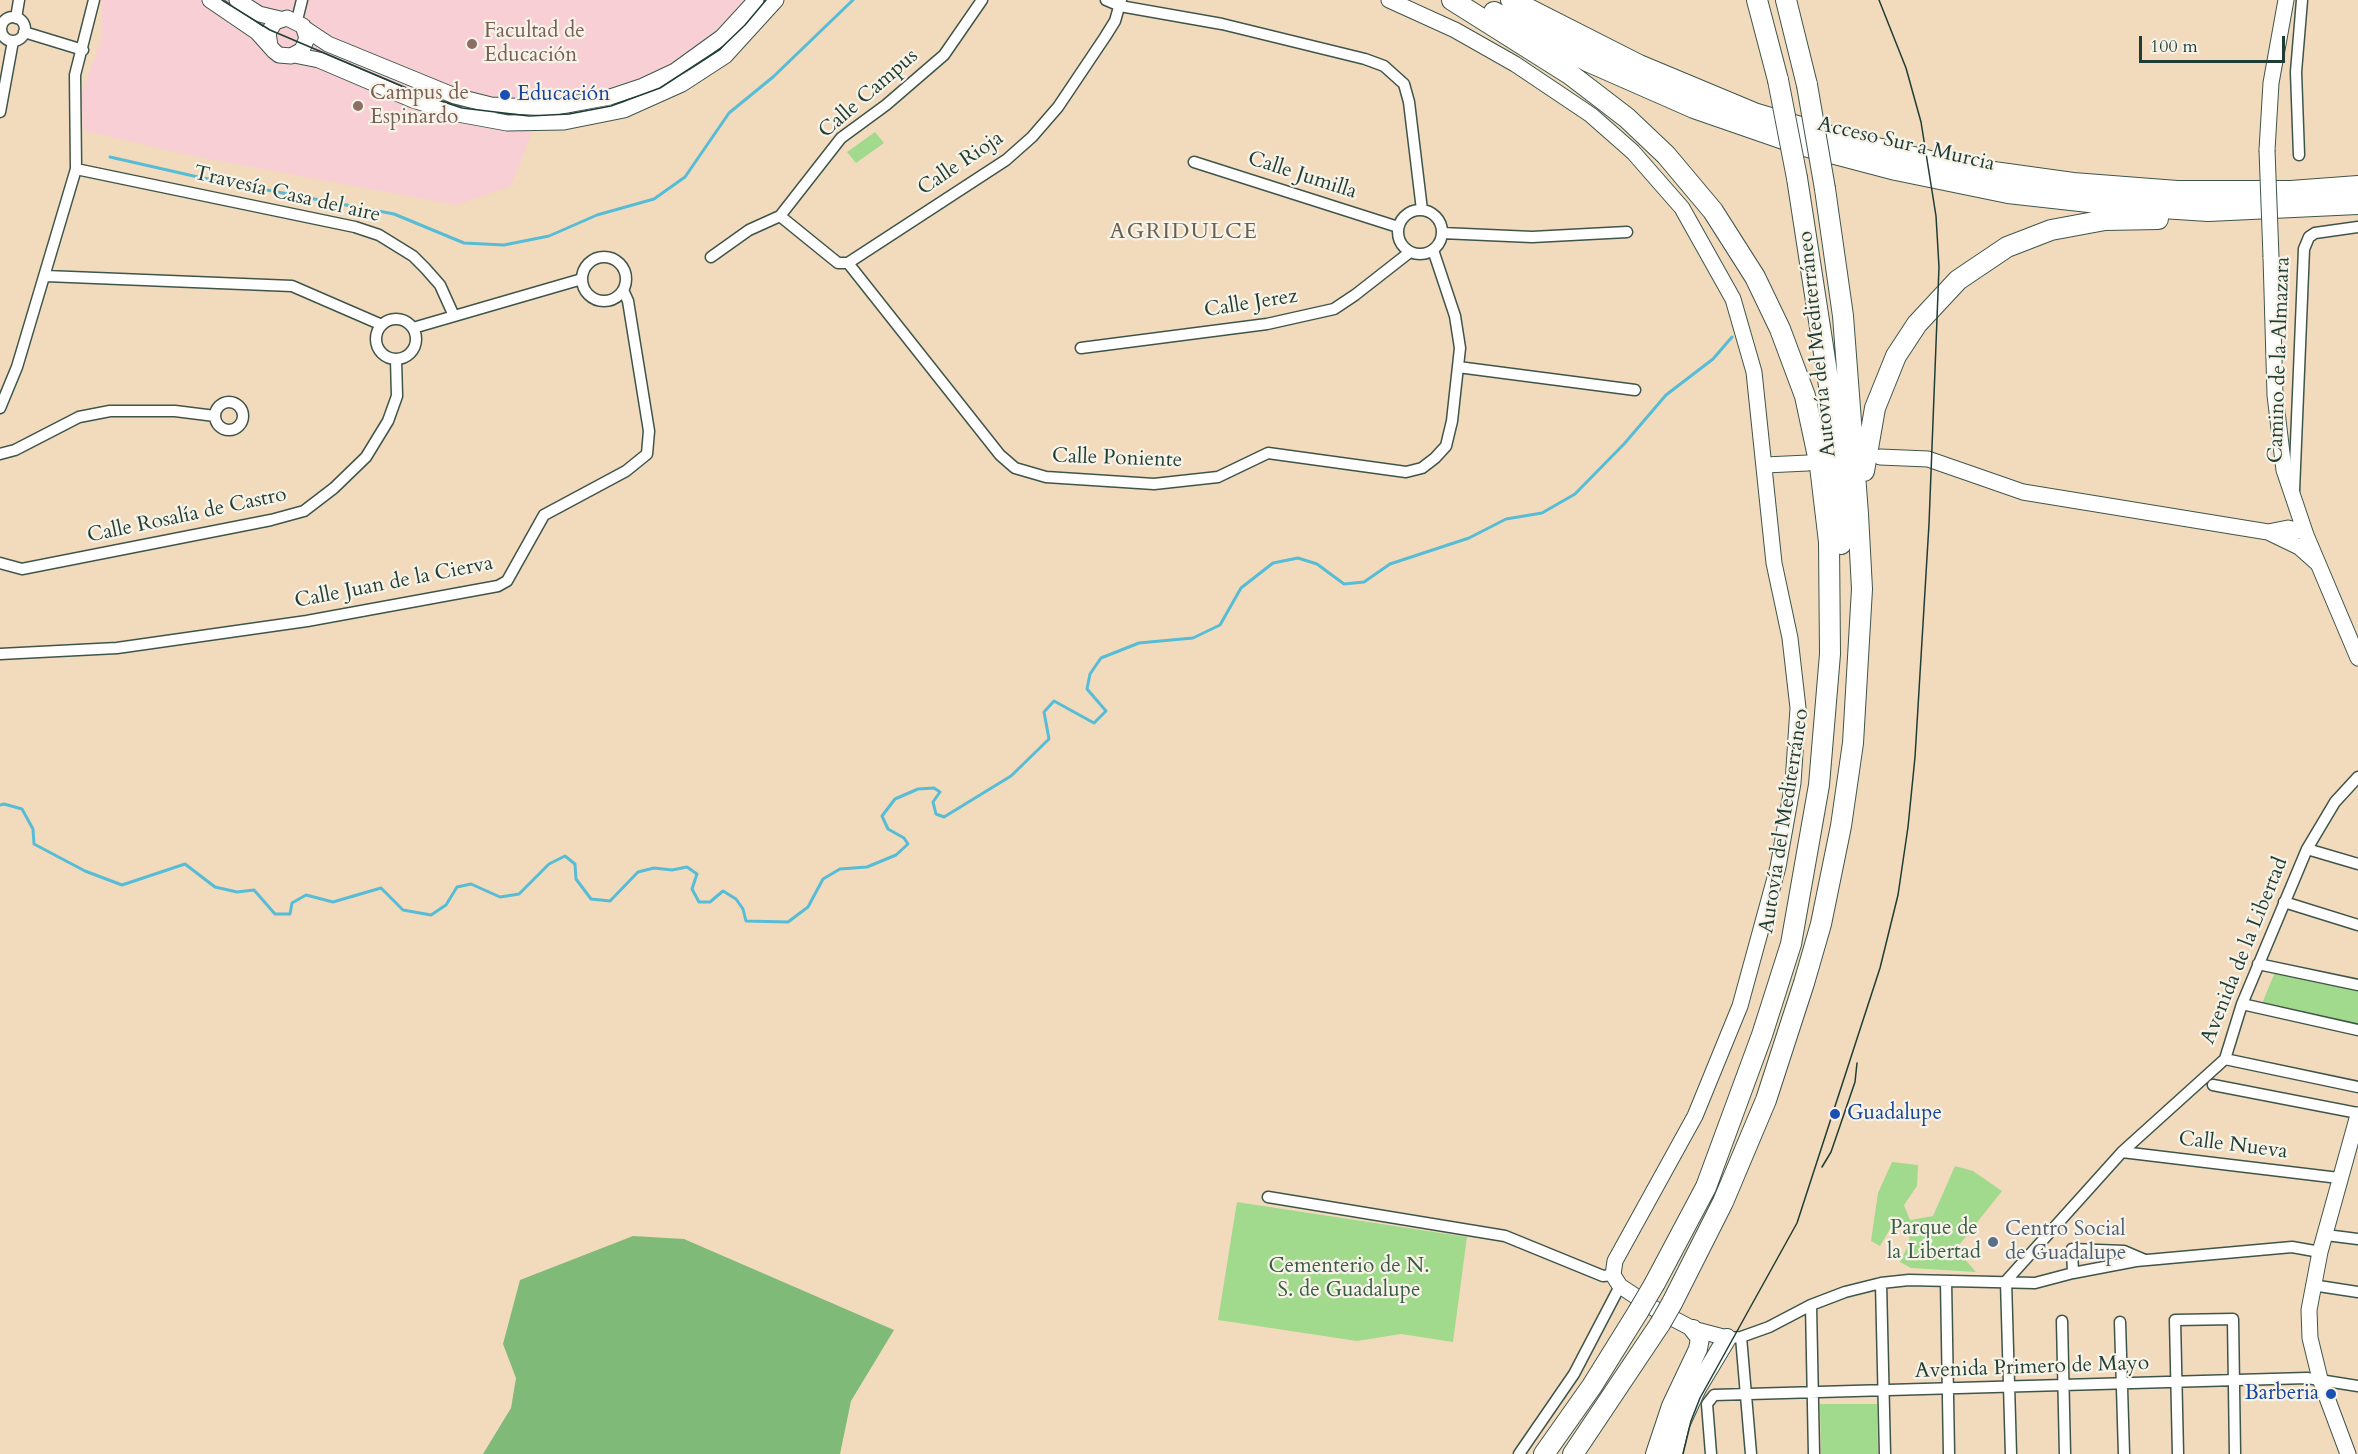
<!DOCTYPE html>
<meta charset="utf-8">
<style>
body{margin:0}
#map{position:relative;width:2358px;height:1454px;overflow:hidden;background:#f2dbbd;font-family:Cardo,serif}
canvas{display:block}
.scale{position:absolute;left:2139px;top:36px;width:146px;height:27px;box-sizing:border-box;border:3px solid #1f3d34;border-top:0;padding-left:8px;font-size:18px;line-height:21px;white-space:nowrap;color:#1f3d34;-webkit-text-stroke:4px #f7f3e8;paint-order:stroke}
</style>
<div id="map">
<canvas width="2358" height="1454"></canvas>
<div class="scale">100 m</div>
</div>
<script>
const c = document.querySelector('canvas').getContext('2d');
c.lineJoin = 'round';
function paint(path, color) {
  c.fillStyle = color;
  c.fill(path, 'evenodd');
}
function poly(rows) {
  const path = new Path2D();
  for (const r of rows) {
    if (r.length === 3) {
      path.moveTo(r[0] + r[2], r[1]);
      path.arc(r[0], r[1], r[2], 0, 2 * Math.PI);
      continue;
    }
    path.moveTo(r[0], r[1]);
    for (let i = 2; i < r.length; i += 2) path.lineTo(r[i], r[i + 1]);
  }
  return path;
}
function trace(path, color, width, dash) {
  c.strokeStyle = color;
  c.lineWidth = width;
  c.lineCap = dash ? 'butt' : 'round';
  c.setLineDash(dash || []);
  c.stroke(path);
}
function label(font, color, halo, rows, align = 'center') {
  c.font = font + ' Cardo,serif';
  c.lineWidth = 4.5;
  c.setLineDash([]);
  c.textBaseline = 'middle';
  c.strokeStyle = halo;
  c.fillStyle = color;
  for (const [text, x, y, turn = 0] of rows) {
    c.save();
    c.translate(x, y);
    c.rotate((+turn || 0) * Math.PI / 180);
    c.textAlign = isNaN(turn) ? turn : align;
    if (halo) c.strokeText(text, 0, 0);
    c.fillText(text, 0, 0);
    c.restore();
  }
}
const built = poly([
 [102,0,776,0,756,25,664,94,535,124,511,186,456,205,188,155,83,130,82,92,102,37]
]);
const green = poly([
 [875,132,884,143,856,163,847,152],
 [2275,972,2358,990,2358,1025,2261,1006],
 [1892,1162,1918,1165,1917,1186,1904,1205,1910,1220,1933,1216,1955,1166,1973,1171,2002,1191,1956,1249,1976,1272,1911,1268,1900,1262,1909,1244,1910,1226,1901,1222,1893,1224,1880,1246,1871,1241,1878,1193],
 [1237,1202,1467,1237,1453,1342,1401,1334,1357,1341,1218,1320],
 [1820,1404,1877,1404,1878,1454,1821,1454]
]);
const forest = poly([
 [633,1236,684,1239,894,1330,851,1401,840,1454,483,1454,511,1408,516,1378,503,1344,520,1280]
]);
const stream = poly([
 [110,157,198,177,394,214,464,243,504,245,549,236,597,215,654,199,685,177,729,113,773,77,853,0],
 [0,805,4,804,22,809,33,829,34,844,85,871,122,885,185,864,215,887,237,892,254,890,275,914,290,914,292,903,306,895,333,902,381,888,403,910,431,915,446,905,457,887,471,884,500,897,519,894,549,864,565,856,575,864,576,879,591,899,610,901,638,872,654,868,672,870,687,867,697,874,692,889,699,902,710,902,723,891,736,899,743,909,746,921,788,922,808,907,823,879,840,869,867,867,896,855,908,844,904,838,888,829,882,816,895,799,918,789,934,788,940,792,933,802,936,814,944,817,1011,776,1049,739,1044,712,1054,701,1094,723,1106,711,1087,689,1090,674,1101,658,1139,643,1193,638,1220,625,1241,588,1273,563,1298,558,1317,564,1344,584,1364,582,1390,564,1469,538,1506,519,1542,513,1575,494,1624,444,1666,395,1713,359,1732,337]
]);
const street = poly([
 [1106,0,1120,6,1222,24,1365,59,1384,66,1404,84,1409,102,1422,210],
 [13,29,12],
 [16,18,19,0],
 [297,20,302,0],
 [24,32,83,50],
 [0,112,13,41],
 [2299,155,2296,72,2302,0],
 [1194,162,1398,227],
 [76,169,355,227,379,235,413,256,425,268,440,285,454,316],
 [1420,232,22],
 [780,216,838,263,848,263,1006,160,1032,137,1058,107,1105,37,1115,21,1121,0],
 [1442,233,1532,237,1627,232],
 [604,279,22],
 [711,257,749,230,780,216,841,138,886,105,944,55,982,0],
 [848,263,1000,455,1015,468,1046,477,1154,484,1218,477,1268,453,1406,472,1422,468,1435,458,1446,446,1452,421,1460,348,1455,316,1433,250],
 [46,276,292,286,382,325],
 [396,339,20],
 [413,328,582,279],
 [1081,348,1267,324,1334,309,1355,295,1410,252],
 [1458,367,1635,390],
 [229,416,14],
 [0,408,17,367,76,169,75,75,94,0],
 [0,454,15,450,79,417,110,411,175,411,215,416],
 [2294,491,2304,249,2309,237,2315,233,2358,227],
 [0,563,22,569,271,520,304,511,334,488,366,457,388,421,397,396,396,359],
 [0,654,117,648,307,621,498,586,507,581,544,515,626,471,647,454,649,431,628,301,623,290],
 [2307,849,2358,864],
 [2284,902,2358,925],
 [2258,964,2358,985],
 [2242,1004,2358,1030],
 [2225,1059,2358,1087],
 [2213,1085,2358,1113],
 [2122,1152,2339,1178],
 [1268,1197,1505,1236,1603,1276,1613,1275],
 [2326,1235,2358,1239],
 [2073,1273,2072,1249,2124,1251,2145,1260],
 [1946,1281,1949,1454],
 [2006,1281,2122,1152,2225,1059,2242,1004,2307,849,2335,802,2358,777],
 [2006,1281,2011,1454],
 [1881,1283,1885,1454],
 [2312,1285,2358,1292],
 [1811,1305,1814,1454],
 [2062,1321,2065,1454],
 [2120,1322,2124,1454],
 [1741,1337,1751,1454],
 [1727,1338,1741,1337,1769,1327,1811,1305,1845,1292,1881,1283,1909,1280,2035,1283,2073,1273,2136,1261,2292,1247,2320,1252],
 [1519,1454,1574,1374,1620,1286],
 [1711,1454,1707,1404,1714,1395,2307,1378,2358,1386],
 [2178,1454,2175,1320,2233,1319,2235,1454]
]);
const secondary = poly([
 [210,0,257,32,274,51,279,55,291,56,302,50,307,38,303,26,287,18,275,22,268,33,270,46],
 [237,0,259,14,280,19],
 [1389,0,1455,30,1515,64,1591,115,1633,152,1682,208,1733,299,1754,372,1774,563,1790,638,1798,708,1793,783,1778,867,1740,1006,1695,1116,1615,1261,1613,1275,1620,1286,1655,1309,1693,1329,1727,1338],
 [304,28,328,44,455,96,491,105,550,108,610,97,643,86,675,71,722,37,756,0],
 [294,55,319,60,413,100,458,114,507,123,564,122,624,110,682,84,725,56,776,0],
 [2267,150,2271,83,2286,0],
 [2271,257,2275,395,2284,470,2306,535,2358,658],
 [1880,457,1928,459,2023,492,2268,532,2299,547,2317,563],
 [1765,465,1808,463],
 [2268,532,2288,528,2305,532],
 [2348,1454,2320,1379,2310,1338,2309,1310,2320,1252,2358,1115]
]);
const primary = poly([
 [1655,1454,1671,1406,1698,1349,1700,1338,1693,1329],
 [1673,1454,1680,1425,1697,1388,1727,1338]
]);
const highway = poly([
 [1452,0,1571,75,1627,118,1666,155,1713,211,1755,277,1780,329,1805,396,1820,466,1829,542,1830,654,1819,785,1791,944,1762,1035,1706,1187,1655,1283],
 [1511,0,1639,65,1754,113,1844,140,1950,166,2073,183,2177,191,2291,191,2358,186],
 [1757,0,1778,80],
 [1786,0,1807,85],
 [1494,12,1587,61,1694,108,1801,145,1896,170,2008,193,2116,205,2208,211,2358,204],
 [1797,178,1832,405,1841,544],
 [1864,471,1875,408,1896,356,1917,324,1958,280,2007,247,2051,230,2105,220,2158,219],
 [1672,1303,1723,1202,1766,1100,1804,983,1821,924,1841,826,1853,743,1862,589,1858,514,1843,316,1825,189],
 [1544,1454,1592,1386,1638,1312],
 [1573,1454,1660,1324]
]);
const tram = poly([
 [222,0,270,30,423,95,462,108,529,116,569,114,611,106,660,88,720,49,745,25,766,0],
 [1822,1167,1831,1152,1855,1082,1857,1063],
 [1683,1454,1691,1421,1700,1398,1797,1223,1880,968,1898,895,1908,827,1915,757,1929,524,1939,267,1936,216,1921,122,1906,68,1879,0]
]);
const secondaryBridge = poly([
 [2267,150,2271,257]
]);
const highwayBridge = poly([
 [1778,80,1797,178],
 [1807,85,1825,189],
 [1638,1312,1655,1283],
 [1660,1324,1672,1303]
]);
const markers = [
 [472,44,6,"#8d6e63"],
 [505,95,6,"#1a4fb4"],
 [358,106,6,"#8d6e63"],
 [1835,1114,6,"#1a4fb4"],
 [1993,1242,6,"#5c6f8a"],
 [2331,1394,6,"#1a4fb4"]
];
const educationNames = [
 ["Facultad de",484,32],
 ["Educación",484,56],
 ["Campus de",370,94],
 ["Espinardo",370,118]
];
const streetNames = [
 ["Calle Campus",869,94,-41],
 ["Acceso Sur a Murcia",1906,145,13],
 ["Calle Rioja",961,164,-34],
 ["Calle Jumilla",1302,176,18],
 ["Travesía Casa del aire",287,195,13],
 ["Calle Jerez",1251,304,-9],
 ["Autovía del Mediterráneo",1818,344,-96],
 ["Camino de la Almazara",2280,360,-88],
 ["Calle Poniente",1117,459,2],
 ["Calle Rosalía de Castro",187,516,-12],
 ["Calle Juan de la Cierva",394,583,-11],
 ["Autovía del Mediterráneo",1785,821,-81],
 ["Avenida de la Libertad",2245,951,-68],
 ["Calle Nueva",2233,1146,7],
 ["Avenida Primero de Mayo",2032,1368,-2]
];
const transitNames = [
 ["Educación",517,95],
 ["Guadalupe",1847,1114],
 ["Barberia",2319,1394,"right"]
];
const parkNames = [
 ["Parque de",1934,1229],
 ["la Libertad",1934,1253],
 ["Cementerio de N.",1349,1267],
 ["S. de Guadalupe",1349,1291]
];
const serviceNames = [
 ["Centro Social",2005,1230],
 ["de Guadalupe",2005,1254]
];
const neighbourhoodNames = [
 ["AGRIDULCE",1184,233]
];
paint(built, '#f7cfd4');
paint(green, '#a1da8c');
paint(forest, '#80ba78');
trace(stream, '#57bcd5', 3);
trace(street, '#3f5549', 13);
trace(secondary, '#3f5549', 17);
trace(primary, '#3f5549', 20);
trace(highway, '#3f5549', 22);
trace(street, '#fff', 10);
trace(secondary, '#fff', 15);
trace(primary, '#fff', 18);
trace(highway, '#fff', 20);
trace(tram, '#1f3d34', 1.5);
trace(secondaryBridge, '#3f5549', 17, []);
trace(highwayBridge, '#3f5549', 22, []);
trace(secondaryBridge, '#fff', 15);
trace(highwayBridge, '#fff', 20);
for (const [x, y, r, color] of markers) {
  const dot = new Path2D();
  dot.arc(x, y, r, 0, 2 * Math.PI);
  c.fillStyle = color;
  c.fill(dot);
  trace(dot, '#f7f3e8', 2);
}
label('21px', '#785e54', '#f7f3e8', educationNames, 'left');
label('21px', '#1f3d34', '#f7f3e8', streetNames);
label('21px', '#164399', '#f7f3e8', transitNames, 'left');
label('21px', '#395c46', '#f7f3e8', parkNames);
label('21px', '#4e5e75', '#f7f3e8', serviceNames, 'left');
c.letterSpacing = '1.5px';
label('22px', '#685f51', '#f7f3e8', neighbourhoodNames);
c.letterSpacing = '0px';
</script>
